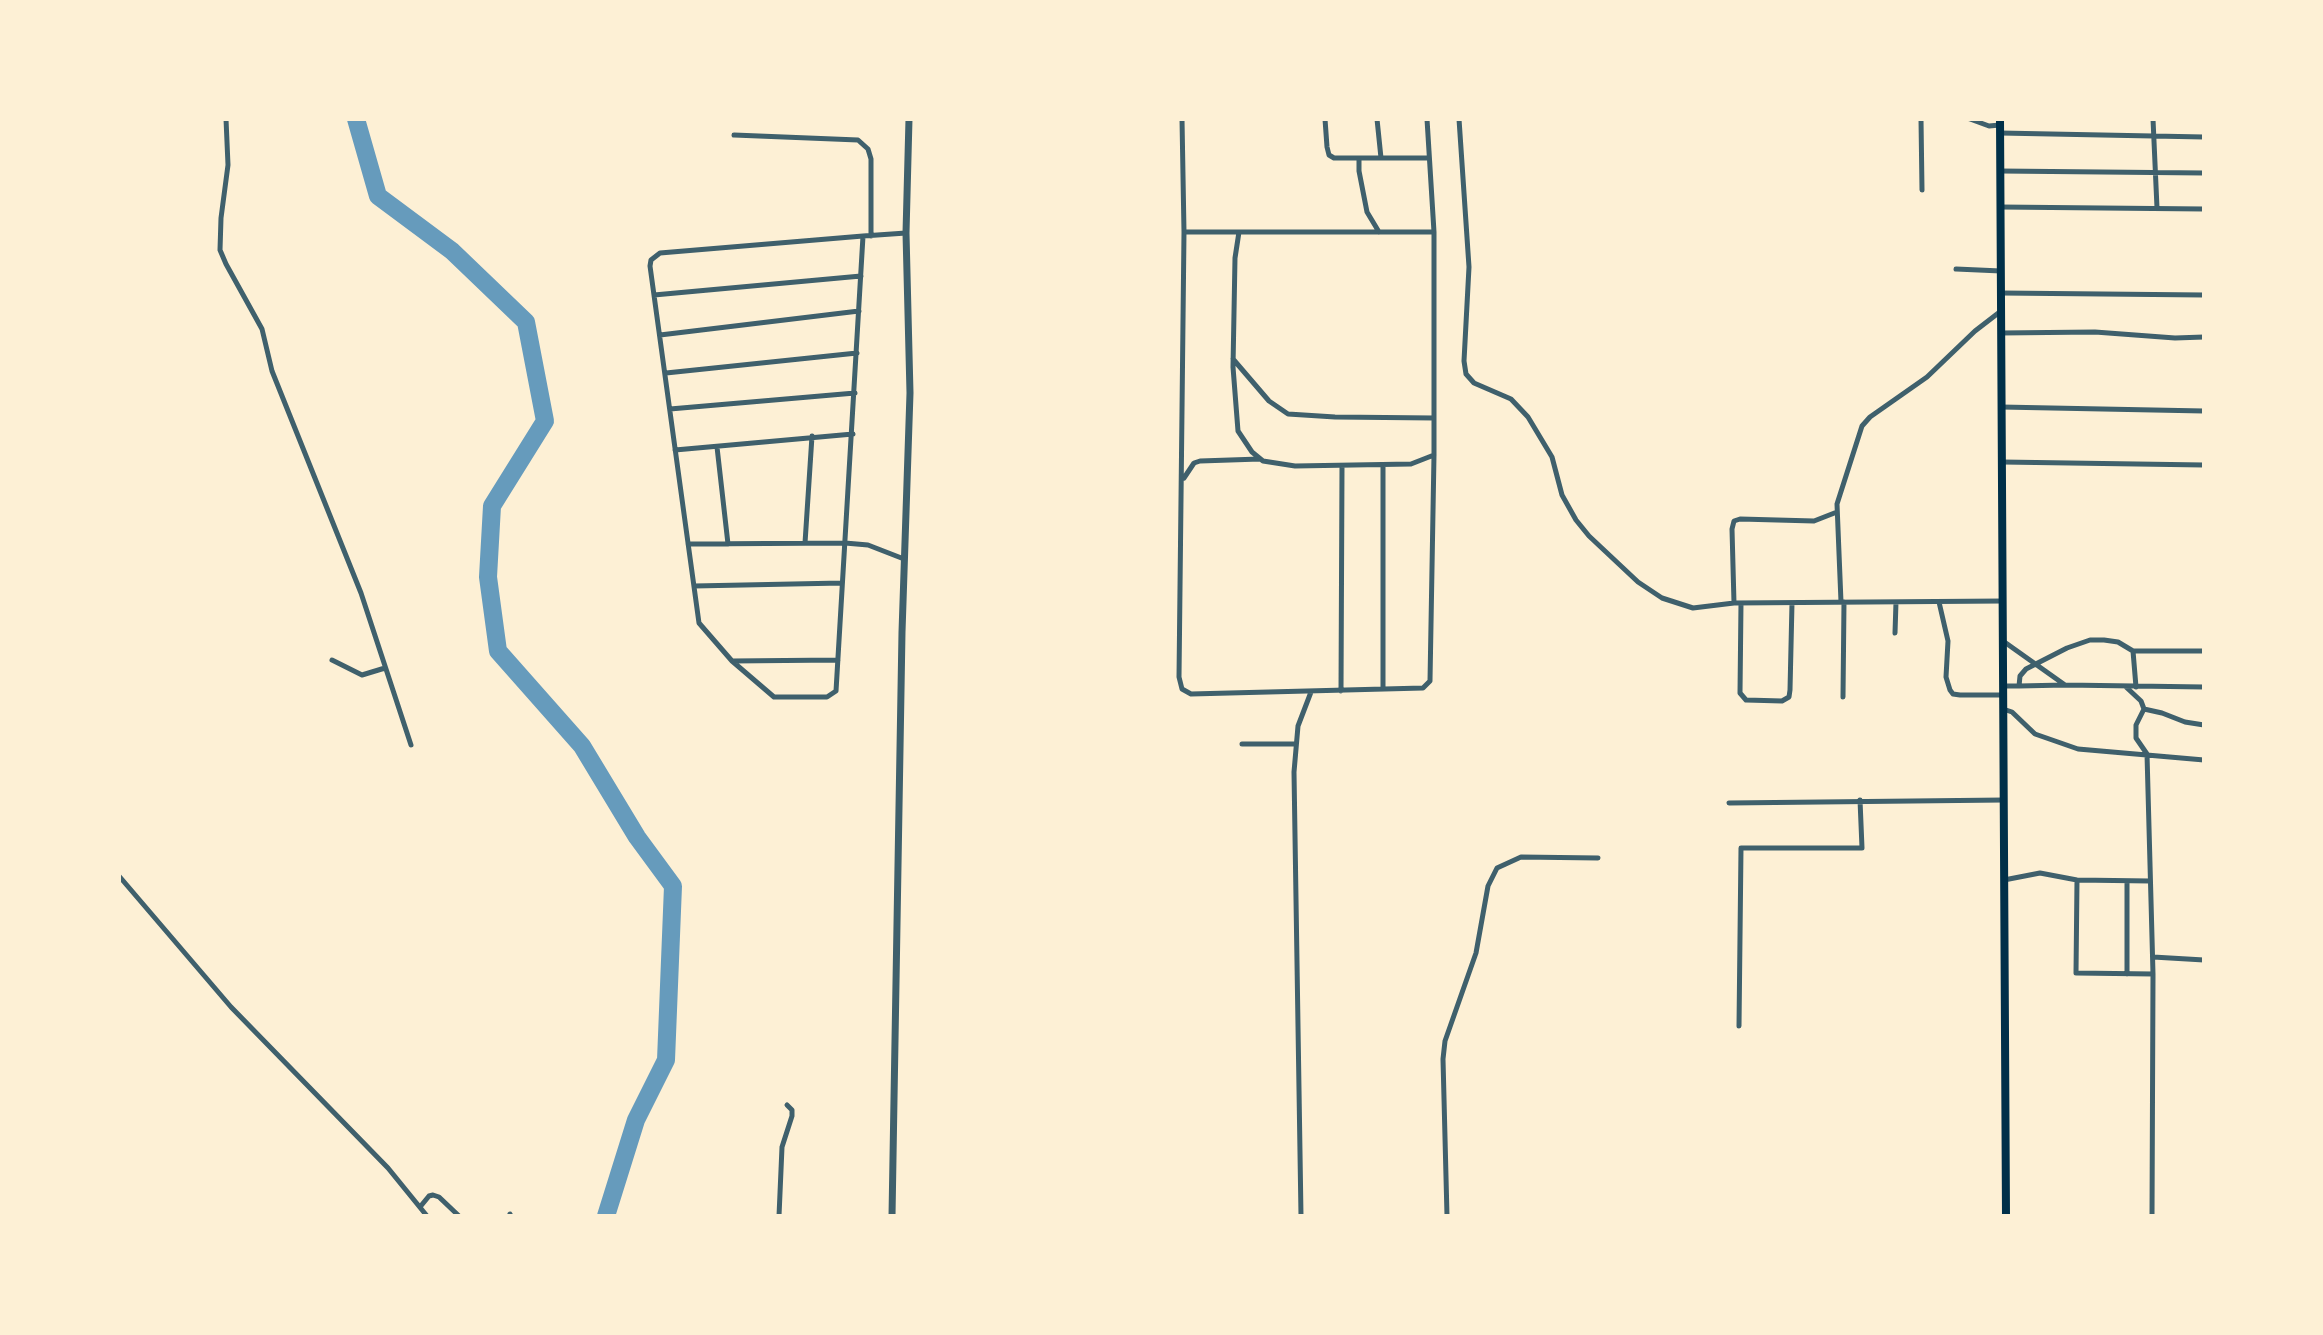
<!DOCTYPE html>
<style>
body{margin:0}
#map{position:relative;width:2323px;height:1335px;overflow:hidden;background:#fdf0d5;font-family:Signika,sans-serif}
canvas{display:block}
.frame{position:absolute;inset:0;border:121px solid #fdf0d5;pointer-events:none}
</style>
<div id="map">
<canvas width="2323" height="1335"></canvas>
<div class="frame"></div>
</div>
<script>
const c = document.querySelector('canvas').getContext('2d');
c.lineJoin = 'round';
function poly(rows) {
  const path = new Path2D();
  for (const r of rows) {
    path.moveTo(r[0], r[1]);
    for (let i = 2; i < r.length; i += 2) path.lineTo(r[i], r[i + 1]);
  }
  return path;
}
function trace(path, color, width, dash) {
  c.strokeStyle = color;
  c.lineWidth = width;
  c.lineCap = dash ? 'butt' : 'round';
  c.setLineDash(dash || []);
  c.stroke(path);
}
const river = poly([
 [356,119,378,196,452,251,526,322,545,421,492,506,488,577,498,651,582,746,637,837,673,886,666,1060,636,1120,606,1216]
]);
const minor = poly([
 [226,119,228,165,221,218,220,250,226,264,262,329,272,371,361,593,411,745],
 [1182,119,1184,232],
 [1325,119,1327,147,1329,155,1334,158,1429,158],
 [1377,119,1381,158],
 [1427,119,1434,232,1434,455,1430,681,1423,688,1191,694,1182,689,1179,677,1184,232,1434,232],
 [1459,119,1469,267,1464,361,1466,374,1474,383,1511,399,1528,417,1552,457,1562,495,1576,520,1589,536,1638,582,1662,598,1693,608,1734,603,2003,601],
 [1921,119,1922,190],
 [1970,119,1989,126,2000,125],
 [2153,119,2157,208],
 [2000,133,2204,137],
 [734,135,858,140,868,149,871,159,871,236],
 [1359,159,1359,171,1367,212,1379,232],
 [2000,171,2204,173],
 [2000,207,2204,209],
 [1239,232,1235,258,1233,367,1238,431,1252,452,1263,461,1295,466,1411,464,1434,455],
 [863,236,836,691,827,697,774,697,732,661,699,623,650,266,651,260,660,253,863,236,906,233],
 [1956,269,2001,271],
 [2001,293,2204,295],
 [654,295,861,276],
 [2001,333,2095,332,2175,338,2204,337],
 [660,335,859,311],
 [1233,359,1269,401,1288,414,1335,417,1434,418],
 [666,373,857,353],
 [2001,407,2204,411],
 [670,409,855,393],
 [717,447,728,544],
 [675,450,853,434],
 [2002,462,2204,465],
 [1184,478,1194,463,1200,461,1260,459],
 [805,543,812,436],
 [688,544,845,543,868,545,904,559],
 [694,586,842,583],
 [1841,602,1837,504,1862,426,1870,417,1927,377,1975,331,2001,311],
 [1939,602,1948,641,1946,677,1950,690,1953,694,1960,695,2003,695],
 [1734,603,1732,529,1734,521,1740,519,1814,521,1837,512],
 [1741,603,1740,693,1746,700,1782,701,1789,697,1790,690,1792,603],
 [1895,633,1896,602],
 [2003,641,2065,685,2204,687],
 [2133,651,2203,651],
 [332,660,362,675,385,668],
 [732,661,838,660],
 [2003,686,2019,686,2020,676,2026,669,2067,648,2090,640,2104,640,2118,642,2133,651,2136,687],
 [2019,686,2065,685],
 [2126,687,2141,701,2144,709,2136,725,2136,738,2147,754,2153,974,2152,1216],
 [1383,689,1383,466],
 [1341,691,1342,466],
 [1843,697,1844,602],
 [2003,709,2012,712,2035,734,2078,749,2204,760],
 [2144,709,2162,713,2185,722,2204,725],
 [1242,744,1295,744],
 [1729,803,2004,800],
 [119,876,231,1007,388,1168,427,1216],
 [2004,880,2040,873,2077,880,2150,881],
 [2077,880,2076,973,2153,974],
 [2127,881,2127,974],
 [2153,957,2204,960],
 [1739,1026,1741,848,1862,848,1860,800],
 [420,1207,429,1196,433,1195,439,1197,459,1216],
 [510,1214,511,1216],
 [779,1216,782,1147,792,1116,792,1110,787,1105],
 [1301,1216,1294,772,1298,726,1311,692],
 [1447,1216,1443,1059,1445,1041,1476,953,1488,886,1497,868,1521,857,1598,858]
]);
const tertiary = poly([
 [892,1216,902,632,910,393,906,233,909,119]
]);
const secondary = poly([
 [2000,119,2006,1216]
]);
trace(river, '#669bbc', 18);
trace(minor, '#3f606c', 5);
trace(tertiary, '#3f606c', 7);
trace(secondary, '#003049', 8);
</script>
